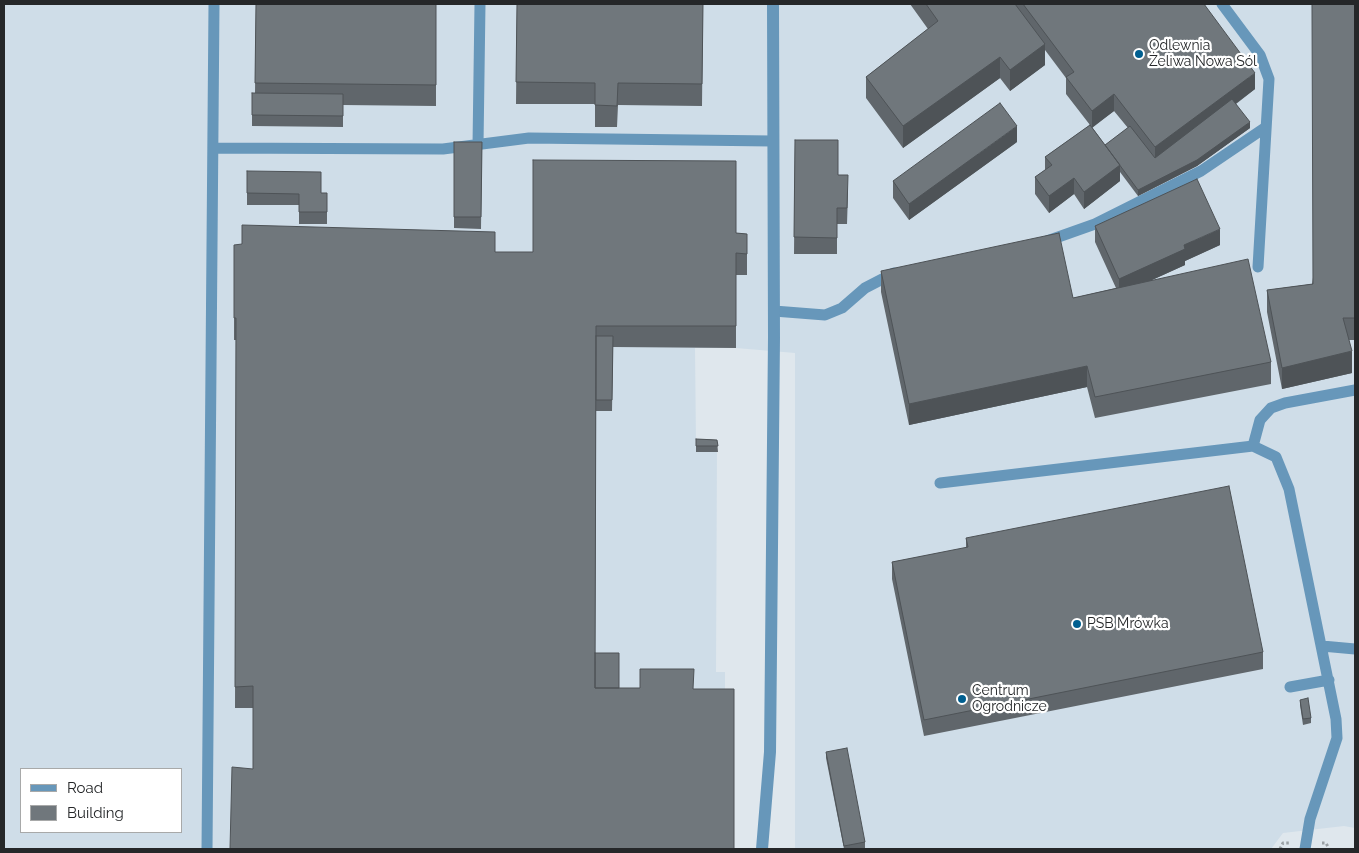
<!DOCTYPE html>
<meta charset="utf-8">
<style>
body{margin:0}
#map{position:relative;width:1359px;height:853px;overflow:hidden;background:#dfe7ed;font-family:Raleway,sans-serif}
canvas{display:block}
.frame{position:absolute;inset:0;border:5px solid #252729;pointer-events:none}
.legend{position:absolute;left:20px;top:768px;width:162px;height:65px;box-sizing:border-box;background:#fff;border:1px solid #a8a9a9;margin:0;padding:6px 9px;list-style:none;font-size:15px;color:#252729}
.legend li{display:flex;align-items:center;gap:10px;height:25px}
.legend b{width:25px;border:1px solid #a8a9a9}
</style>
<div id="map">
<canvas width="1359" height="853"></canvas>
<div class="frame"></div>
<ul class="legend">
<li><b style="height:6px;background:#6797ba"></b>Road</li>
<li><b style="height:14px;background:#70777c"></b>Building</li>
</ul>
</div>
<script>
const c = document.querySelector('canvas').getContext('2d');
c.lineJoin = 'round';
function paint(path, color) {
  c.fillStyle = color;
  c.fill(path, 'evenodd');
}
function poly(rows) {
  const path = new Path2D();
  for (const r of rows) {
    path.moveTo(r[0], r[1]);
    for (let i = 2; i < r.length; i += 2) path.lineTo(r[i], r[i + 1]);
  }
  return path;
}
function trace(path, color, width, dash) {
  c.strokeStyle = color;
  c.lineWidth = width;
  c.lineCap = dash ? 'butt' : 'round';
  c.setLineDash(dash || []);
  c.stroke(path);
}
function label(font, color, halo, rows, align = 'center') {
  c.font = font + ' Raleway,sans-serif';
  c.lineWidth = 4.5;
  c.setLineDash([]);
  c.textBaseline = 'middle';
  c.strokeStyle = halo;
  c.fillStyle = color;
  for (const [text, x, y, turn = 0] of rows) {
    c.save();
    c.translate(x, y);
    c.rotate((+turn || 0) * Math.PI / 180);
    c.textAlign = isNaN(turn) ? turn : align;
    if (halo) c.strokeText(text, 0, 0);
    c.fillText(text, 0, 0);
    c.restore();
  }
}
const built = poly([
 [4,4,1355,4,1355,828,1344,826,1283,833,1271,849,795,849,795,353,736,348,695,348,696,445,717,446,716,672,725,672,725,710,734,849,4,849],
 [21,769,181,769,181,832,21,832]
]);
const path = poly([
 [1322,843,1326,843,1329,849],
 [1280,849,1283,843,1291,843]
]);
const lane = poly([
 [1222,4,1260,55,1269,79,1258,267],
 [478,145,480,4],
 [213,148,443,149,529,138,772,141],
 [1047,241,1095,224,1201,171,1266,127],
 [774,311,825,315,842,308,865,288,894,273],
 [1253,446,1260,420,1271,408,1285,403,1355,390],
 [940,483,1253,446,1276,457,1289,489,1336,719,1337,738,1310,819,1305,849],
 [1322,646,1355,649],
 [1290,687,1329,680],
 [207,849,214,4]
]);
const street = poly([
 [762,849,770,752,771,652,774,337,773,4]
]);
const wall = poly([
 [256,4,436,4,436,106,343,105,343,127,252,126,252,93,255,93],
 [517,4,703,4,702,106,618,105,617,127,595,127,595,104,516,104],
 [910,4,1204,4,1255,89,1236,104,1250,128,1197,166,1138,196,1120,172,1120,181,1084,209,1074,194,1049,213,1035,194,1035,177,1045,170,1045,157,1090,125,1066,94,1066,78,1045,50,1045,65,1010,91,1000,78,903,148,866,98,866,77,928,29],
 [1114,111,1128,128,1105,145,1092,127],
 [1355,4,1355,340,1349,340,1352,373,1282,389,1267,312,1267,290,1312,284],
 [795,140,838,175,848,192,847,224,837,224,837,254,794,254],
 [454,142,482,142,481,229,454,228],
 [1017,142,909,220,893,198,893,181],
 [247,171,321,193,327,193,327,224,299,224,299,205,247,205],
 [1095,226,1220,245,1185,261,1185,265,1152,280,1271,362,1271,384,1095,418,1087,387,909,425,881,292,881,271,1073,298,1116,288,1095,242],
 [736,233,747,234,747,275,736,275,736,348,613,347,612,411,596,411,595,661,619,688,694,689,253,769,253,708,235,708,236,340,234,340,234,245,495,252,533,252],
 [696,439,717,440,718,452,696,452],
 [966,538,1263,652,1263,669,924,736,892,579,892,562,966,548],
 [1300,700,1311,718,1311,723,1303,725,1300,705],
 [826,752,865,842,865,848,857,849,844,849,826,758]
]);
const shadedWall = poly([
 [1045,44,1045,65,1010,91,1010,70],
 [1000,57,1000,78,903,148,903,126],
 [1255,73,1255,89,1155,164,1155,147],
 [1114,94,1114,111,1092,128,1092,111],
 [1250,122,1250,128,1197,166,1138,196,1138,190],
 [1017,126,1017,142,909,220,909,204],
 [1120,165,1120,181,1084,209,1084,192],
 [1074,178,1074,194,1049,213,1049,196],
 [1220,229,1220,245,1185,261,1185,265,1119,295,1119,279,1184,245],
 [1352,351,1352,373,1282,389,1282,368],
 [1087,366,1087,387,909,425,909,404]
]);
const building = poly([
 [256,4,436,4,436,85,255,83,256,4],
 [517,4,703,4,702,84,618,83,617,106,595,105,595,83,516,82,517,4],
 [926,4,1015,4,1045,44,1010,70,1000,57,903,126,866,77,938,21,926,4],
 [1023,4,1204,4,1255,73,1155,147,1114,94,1092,111,1066,77,1074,72,1023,4],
 [1312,4,1355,4,1355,318,1343,318,1352,351,1282,368,1267,290,1313,284,1312,4],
 [252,93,343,94,343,116,252,115,252,93],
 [1232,99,1250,122,1197,160,1138,190,1105,145,1130,126,1155,158,1232,99],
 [1000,103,1017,126,909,204,893,181,1000,103],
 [1090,125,1120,165,1084,192,1074,178,1049,196,1035,177,1052,165,1045,157,1090,125],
 [795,140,838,140,838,175,848,175,847,208,837,208,837,238,794,237,795,140],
 [454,142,482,142,481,217,454,217,454,142],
 [533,160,736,161,736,233,747,234,747,254,736,253,736,326,596,326,595,688,640,688,640,669,694,669,693,689,734,689,734,849,230,849,232,767,253,769,253,686,235,687,236,318,234,318,234,245,242,244,242,225,495,232,495,252,533,252,533,160],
 [247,171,321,172,321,193,327,193,327,212,299,212,299,194,247,193,247,171],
 [1197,179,1220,229,1184,245,1185,249,1119,279,1095,226,1197,179],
 [1059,233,1073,298,1248,259,1271,362,1095,397,1087,366,909,404,881,271,1059,233],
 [596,336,613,336,612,400,596,400,596,336],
 [696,439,717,440,718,446,696,446,696,439],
 [1229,486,1263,652,924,720,892,562,968,547,966,538,1229,486],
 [595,653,619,653,619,688,595,688,595,653],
 [1308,698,1311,718,1303,719,1300,700,1308,698],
 [847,748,865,842,844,846,826,752,847,748]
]);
const markers = [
 [1139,54,5,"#005f90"],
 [1077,624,5,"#005f90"],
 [962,699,5,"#005f90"]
];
const poiNames = [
 ["Odlewnia",1149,46],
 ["Żeliwa Nowa Sól",1149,62],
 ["PSB Mrówka",1087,624],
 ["Centrum",972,691],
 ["Ogrodnicze",972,707]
];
paint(built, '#cfdde8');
trace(path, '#9aa0a4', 3, [2.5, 2.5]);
trace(lane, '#6797ba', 11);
trace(street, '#6797ba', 12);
paint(wall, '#60666b');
paint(shadedWall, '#4e5357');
paint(building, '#70777c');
trace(building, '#4e5357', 1);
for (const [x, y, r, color] of markers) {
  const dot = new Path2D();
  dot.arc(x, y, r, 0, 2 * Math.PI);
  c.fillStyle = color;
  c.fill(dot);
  trace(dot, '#fff', 2);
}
label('14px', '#252729', '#fff', poiNames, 'left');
</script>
